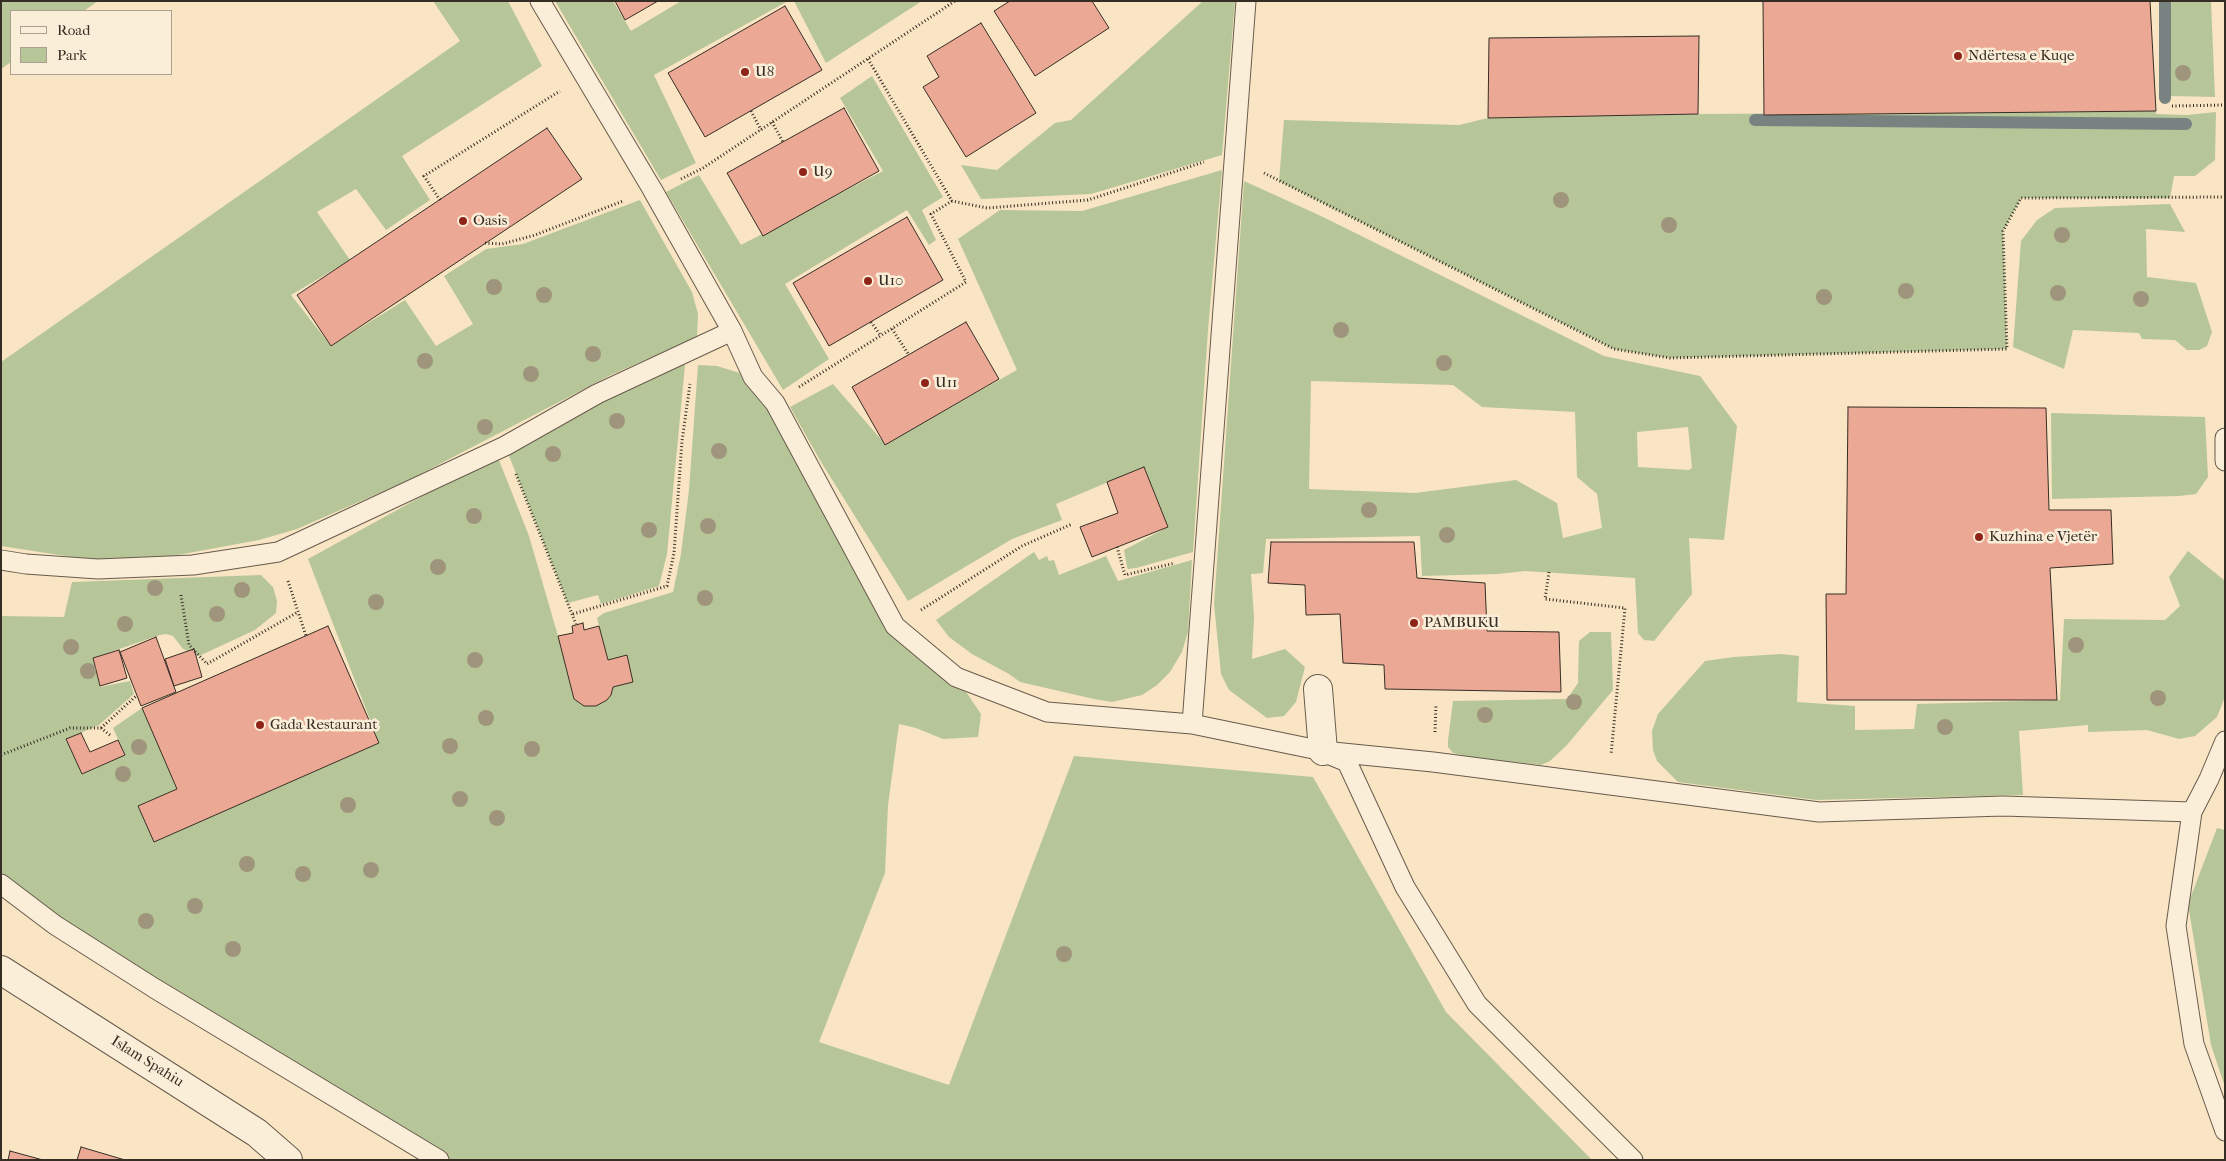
<!DOCTYPE html>
<meta charset="utf-8">
<style>
body{margin:0}
#map{position:relative;width:2226px;height:1161px;overflow:hidden;background:#f9e5c3;font-family:"IM FELL French Canon",serif}
canvas{display:block}
.frame{position:absolute;inset:0;border:2px solid #362d24;pointer-events:none}
.legend{position:absolute;left:10px;top:10px;width:162px;height:65px;box-sizing:border-box;background:#fbeed8;border:1px solid #aca190;margin:0;padding:6px 9px;list-style:none;font-size:15px;color:#362d24}
.legend li{display:flex;align-items:center;gap:10px;height:25px}
.legend b{width:25px;border:1px solid #aca190}
</style>
<div id="map">
<canvas width="2226" height="1161"></canvas>
<div class="frame"></div>
<ul class="legend">
<li><b style="height:6px;background:#fbeed8"></b>Road</li>
<li><b style="height:14px;background:#b7c699"></b>Park</li>
</ul>
</div>
<script>
const c = document.querySelector('canvas').getContext('2d');
c.lineJoin = 'round';
function paint(path, color) {
  c.fillStyle = color;
  c.fill(path, 'evenodd');
}
function poly(rows) {
  const path = new Path2D();
  for (const r of rows) {
    path.moveTo(r[0], r[1]);
    for (let i = 2; i < r.length; i += 2) path.lineTo(r[i], r[i + 1]);
  }
  return path;
}
function trace(path, color, width, dash) {
  c.strokeStyle = color;
  c.lineWidth = width;
  c.lineCap = dash ? 'butt' : 'round';
  c.setLineDash(dash || []);
  c.stroke(path);
}
function label(font, color, halo, rows, align = 'center') {
  c.font = font + ' "IM FELL French Canon",serif';
  c.lineWidth = 5;
  c.setLineDash([]);
  c.textBaseline = 'middle';
  c.strokeStyle = halo;
  c.fillStyle = color;
  for (const [text, x, y, turn = 0] of rows) {
    c.save();
    c.translate(x, y);
    c.rotate((+turn || 0) * Math.PI / 180);
    c.textAlign = isNaN(turn) ? turn : align;
    if (halo) c.strokeText(text, 0, 0);
    c.fillText(text, 0, 0);
    c.restore();
  }
}
const green = poly([
 [1,1,98,1,84,11,11,11,11,62,1,69],
 [433,1,508,1,542,66,402,156,430,200,386,230,356,189,317,212,350,260,291,295,331,346,405,300,436,346,473,324,444,276,486,249,523,244,640,200,692,292,698,314,697,337,611,375,409,480,297,529,259,540,167,557,98,561,1,546,1,362,460,41],
 [555,1,613,1,631,31,681,1,788,1,654,75,696,163,661,180],
 [794,1,922,1,826,63],
 [1203,1,1235,1,1222,155,1091,194,981,199,961,165,997,170,1055,123,1071,120],
 [2169,1,2211,1,2215,97,2168,96],
 [872,76,943,197,922,210,936,240,929,245,907,210,785,284,829,359,783,390,666,192,699,175,741,245,883,171,840,98],
 [2156,111,2156,114,2187,115,2216,112,2215,160,2195,176,2174,176,2170,198,2021,198,2003,231,2007,349,1670,358,1614,349,1279,181,1284,120,1459,125,1488,118,1698,114],
 [1222,170,1208,330,1193,552,1136,568,1128,569,1127,567,1124,550,1168,527,1144,467,1056,504,1062,520,1012,539,908,601,821,462,790,407,833,384,885,444,1017,370,958,239,1000,210,1082,211],
 [1244,181,1321,216,1604,356,1700,376,1737,426,1724,540,1689,538,1692,594,1654,641,1644,640,1638,633,1635,578,1525,571,1498,574,1422,576,1420,536,1266,539,1263,573,1251,574,1254,617,1252,659,1285,649,1305,667,1296,702,1284,716,1267,718,1229,690,1221,674,1214,604],
 [1311,381,1453,385,1482,407,1575,412,1577,477,1597,494,1602,528,1563,538,1557,503,1516,480,1415,493,1309,489],
 [1688,427,1692,468,1689,470,1638,467,1637,432],
 [2170,204,2185,232,2146,229,2147,277,2196,283,2212,332,2207,346,2199,350,2187,350,2175,340,2142,339,2139,333,2073,330,2064,369,2013,347,2021,241,2037,220,2055,208],
 [672,365,685,365,667,554,659,586,601,604,598,595,568,603,576,624,505,446],
 [698,365,717,366,753,377,895,626,956,677,981,714,978,737,943,739,916,728,899,724,888,805,885,873,819,1042,949,1085,1074,756,1313,777,1446,1012,1592,1160,439,1160,1,880,1,616,64,617,72,582,261,575,273,587,277,601,276,613,255,630,199,656,183,649,173,636,166,634,160,635,93,658,100,687,130,681,134,694,99,725,67,739,82,774,125,755,113,728,142,708,177,789,138,806,154,842,379,743,308,559,497,455,529,536,558,636,574,699,584,706,596,706,607,700,611,695,613,687,633,682,627,655,608,660,597,618,604,613,673,592,681,554,689,490],
 [2051,413,2205,417,2208,477,2196,494,2179,496,2052,499],
 [2188,551,2224,580,2225,697,2217,717,2195,736,2179,739,2147,730,2088,732,2088,725,2019,731,2023,795,1816,800,1678,782,1657,761,1653,750,1652,731,1658,714,1705,661,1734,657,1781,654,1799,656,1797,702,1855,706,1855,730,1914,729,1917,704,2060,700,2064,619,2165,620,2180,606,2169,577],
 [1034,552,1039,560,1047,556,1049,561,1054,560,1059,575,1106,556,1118,581,1192,560,1188,632,1182,652,1170,672,1157,685,1142,695,1112,702,1094,699,1020,682,1009,674,972,654,949,637,936,620],
 [1590,632,1611,632,1613,690,1567,745,1550,761,1541,765,1471,757,1453,753,1448,747,1448,740,1453,701,1567,699,1578,683,1579,641],
 [2217,828,2225,830,2225,1087,2211,1045,2188,904]
]);
const stream = poly([
 [2165,98,2165,1],
 [1755,120,2186,124]
]);
const building = poly([
 [615,1,658,1,625,20,615,1],
 [1010,1,1092,1,1109,28,1035,76,994,11,1010,1],
 [1763,1,2150,1,2156,111,1764,115,1763,1],
 [785,6,822,70,705,137,668,73,785,6],
 [981,23,1036,113,966,157,923,87,939,77,927,56,981,23],
 [1699,36,1698,114,1488,118,1489,38,1699,36],
 [844,108,879,171,763,236,727,173,844,108],
 [547,128,582,179,331,346,297,295,547,128],
 [907,217,943,280,829,346,793,283,907,217],
 [966,322,999,379,885,445,852,387,966,322],
 [1848,407,2046,408,2049,510,2111,510,2113,564,2050,568,2057,700,1827,700,1826,594,1846,594,1848,407],
 [1144,467,1168,527,1092,557,1080,527,1118,513,1107,482,1144,467],
 [1271,542,1414,542,1417,578,1485,583,1487,631,1559,632,1561,692,1385,689,1384,665,1343,663,1340,614,1306,615,1305,585,1268,583,1271,542],
 [583,623,584,630,599,626,608,660,627,655,633,682,613,687,611,695,607,700,596,706,584,706,574,699,558,636,573,633,572,626,583,623],
 [328,626,379,743,154,842,138,806,177,789,142,708,328,626],
 [156,637,176,692,141,706,120,652,156,637],
 [194,649,202,677,174,686,165,659,194,649],
 [119,650,127,678,100,686,93,658,119,650],
 [81,733,90,752,118,740,125,755,82,774,66,739,81,733],
 [81,1147,125,1160,77,1160,81,1147],
 [10,1151,43,1160,8,1160,10,1151]
]);
const path = poly([
 [868,59,952,201,987,208,1088,200,1204,162],
 [2172,106,2225,105],
 [751,111,761,130],
 [772,122,783,142],
 [1264,173,1614,349,1670,358,2007,349,2003,231,2021,198,2225,197],
 [681,179,703,168,955,1],
 [440,200,424,176,560,91],
 [485,243,502,244,535,235,623,201],
 [871,322,881,336],
 [892,329,909,355],
 [799,387,966,282,931,214,952,201],
 [516,474,576,624],
 [1117,547,1125,575,1175,563],
 [1549,572,1545,599,1625,608,1611,755],
 [288,581,306,636],
 [181,595,189,645,207,664,298,612],
 [921,610,1022,546,1072,524],
 [573,614,667,586,674,553,682,441,690,384],
 [101,728,136,696],
 [1435,732,1436,704],
 [1,755,70,728,101,728,111,736]
]);
const service = poly([
 [540,1,652,189,732,331,753,377,775,403,895,626,956,677,1047,712,1192,724,1323,751,1433,762,1819,812,2003,806,2192,812,2209,779,2225,741],
 [2225,438,2225,461],
 [1,560,26,564,98,569,193,565,278,552,505,446,597,394,732,331],
 [1192,724,1246,1],
 [1328,754,1347,762,1405,887,1477,1004,1633,1160],
 [2192,812,2176,926,2194,1044,2225,1131],
 [1,884,55,925,154,988,439,1160]
]);
const minor = poly([
 [1318,689,1323,751],
 [1,970,257,1133,288,1160]
]);
const trees = [
 [2183,73],
 [1561,200],
 [1669,225],
 [2062,235],
 [494,287],
 [1906,291],
 [2058,293],
 [544,295],
 [1824,297],
 [2141,299],
 [1341,330],
 [593,354],
 [425,361],
 [1444,363],
 [531,374],
 [617,421],
 [485,427],
 [719,451],
 [553,454],
 [1369,510],
 [474,516],
 [708,526],
 [649,530],
 [1447,535],
 [438,567],
 [155,588],
 [242,590],
 [705,598],
 [376,602],
 [217,614],
 [125,624],
 [2076,645],
 [71,647],
 [475,660],
 [88,671],
 [2158,698],
 [1574,702],
 [1485,715],
 [486,718],
 [1945,727],
 [450,746],
 [139,747],
 [532,749],
 [123,774],
 [460,799],
 [348,805],
 [497,818],
 [247,864],
 [371,870],
 [303,874],
 [195,906],
 [146,921],
 [233,949],
 [1064,954]
];
const markers = [
 [1958,56,5,"#8f2418"],
 [745,72,5,"#8f2418"],
 [803,172,5,"#8f2418"],
 [463,221,5,"#8f2418"],
 [868,281,5,"#8f2418"],
 [925,383,5,"#8f2418"],
 [1979,537,5,"#8f2418"],
 [1414,623,5,"#8f2418"],
 [260,725,5,"#8f2418"]
];
const poiNames = [
 ["Ndërtesa e Kuqe",1968,56],
 ["U8",755,72],
 ["U9",813,172],
 ["Oasis",473,221],
 ["U10",878,281],
 ["U11",935,383],
 ["Kuzhina e Vjetër",1989,537],
 ["PAMBUKU",1424,623],
 ["Gada Restaurant",270,725]
];
const streetNames = [
 ["Islam Spahiu",147,1062,32]
];
paint(green, '#b7c699');
trace(stream, '#788381', 12);
paint(building, '#eba995');
trace(building, '#362d24', 1);
trace(service, '#675b4c', 21);
trace(minor, '#675b4c', 30);
trace(path, '#362d24', 3, [1, 2.5]);
trace(service, '#fbeed8', 19);
trace(minor, '#fbeed8', 28);
c.fillStyle = '#9f957c';
for (const [x, y] of trees) {
  c.beginPath();
  c.arc(x, y, 8, 0, 2 * Math.PI);
  c.fill();
}
for (const [x, y, r, color] of markers) {
  const dot = new Path2D();
  dot.arc(x, y, r, 0, 2 * Math.PI);
  c.fillStyle = color;
  c.fill(dot);
  trace(dot, '#fbeed8', 2);
}
label('15px', '#362d24', '#fbeed8', poiNames, 'left');
label('15px', '#362d24', '#fbeed8', streetNames);
</script>
